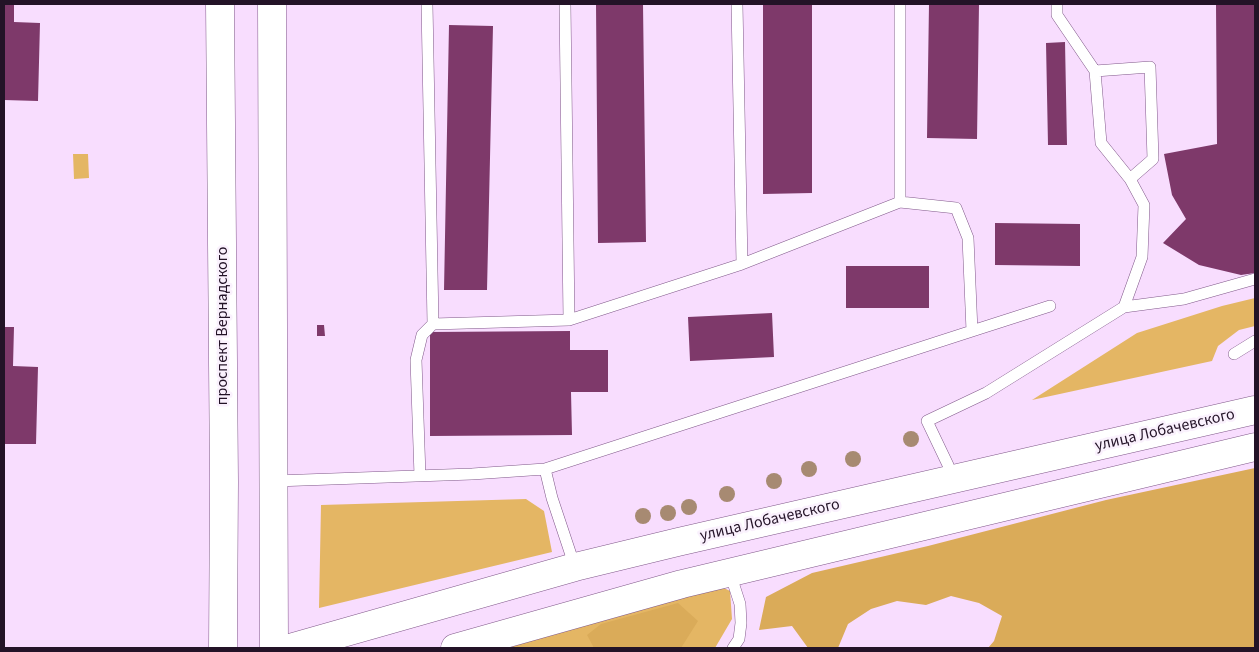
<!DOCTYPE html>
<meta charset="utf-8">
<style>
body{margin:0}
#map{position:relative;width:1259px;height:652px;overflow:hidden;background:#f8ddfe;font-family:"Source Sans 3",sans-serif}
canvas{display:block}
.frame{position:absolute;inset:0;border:5px solid #231327;pointer-events:none}
</style>
<div id="map">
<canvas width="1259" height="652"></canvas>
<div class="frame"></div>
</div>
<script>
const c = document.querySelector('canvas').getContext('2d');
c.lineJoin = 'round';
function paint(path, color) {
  c.fillStyle = color;
  c.fill(path, 'evenodd');
}
function poly(rows) {
  const path = new Path2D();
  for (const r of rows) {
    path.moveTo(r[0], r[1]);
    for (let i = 2; i < r.length; i += 2) path.lineTo(r[i], r[i + 1]);
  }
  return path;
}
function trace(path, color, width, dash) {
  c.strokeStyle = color;
  c.lineWidth = width;
  c.lineCap = dash ? 'butt' : 'round';
  c.setLineDash(dash || []);
  c.stroke(path);
}
function label(font, color, halo, rows, align = 'center') {
  c.font = font + ' "Source Sans 3",sans-serif';
  c.lineWidth = 5;
  c.setLineDash([]);
  c.textBaseline = 'middle';
  c.strokeStyle = halo;
  c.fillStyle = color;
  for (const [text, x, y, turn = 0] of rows) {
    c.save();
    c.translate(x, y);
    c.rotate((+turn || 0) * Math.PI / 180);
    c.textAlign = isNaN(turn) ? turn : align;
    if (halo) c.strokeText(text, 0, 0);
    c.fillText(text, 0, 0);
    c.restore();
  }
}
const green = poly([
 [73,154,88,154,89,178,74,179],
 [1255,298,1255,326,1239,330,1218,346,1212,361,1032,400,1137,333,1222,306],
 [526,499,544,511,552,552,319,608,321,505],
 [718,585,730,591,732,619,715,648,503,648]
]);
const forest = poly([
 [1255,468,1255,648,988,648,994,641,1002,616,979,603,951,596,926,605,897,601,871,609,848,624,838,648,808,648,792,626,759,630,766,597,812,573,928,546,1106,500],
 [678,603,698,621,681,648,594,648,587,635,601,624]
]);
const building = poly([
 [4,4,14,4,14,22,40,23,38,101,4,100],
 [596,4,643,4,646,242,598,243],
 [763,4,812,4,812,193,763,194],
 [929,4,979,4,977,139,927,138],
 [1216,4,1255,4,1255,273,1241,275,1199,265,1163,243,1186,219,1172,195,1164,154,1217,144],
 [449,25,493,26,487,290,444,290],
 [1065,42,1067,145,1048,145,1046,43],
 [995,223,1080,224,1080,266,995,265],
 [846,266,929,266,929,308,846,308],
 [772,313,774,357,690,361,688,317],
 [317,325,324,325,325,336,317,336],
 [4,327,14,327,13,366,38,367,36,444,4,444],
 [570,331,570,350,608,350,608,392,571,392,572,435,430,436,430,332]
]);
const service = poly([
 [427,4,433,324],
 [565,4,569,320],
 [737,4,742,264],
 [1057,4,1057,15,1095,71,1101,143,1130,179,1144,205,1142,257,1124,307],
 [1095,71,1150,67,1153,159,1130,179],
 [900,202,900,4],
 [972,331,1050,306],
 [1234,354,1255,341],
 [420,476,416,360,422,335,433,324,569,320,742,264,900,202,956,208,968,238,972,331,545,469],
 [952,479,948,465,927,421,986,393,1124,307,1184,299,1255,279],
 [275,481,472,474,545,469,552,498,575,567],
 [730,573,740,604,741,623,739,639,733,648]
]);
const secondary = poly([
 [290,648,575,567,678,542,1255,410],
 [455,648,682,584,1255,447]
]);
const primary = poly([
 [220,4,224,482,223,648],
 [272,4,274,648]
]);
const trees = [
 [911,439],
 [853,459],
 [809,469],
 [774,481],
 [727,494],
 [689,507],
 [668,513],
 [643,516]
];
const streetNames = [
 ["проспект Вернадского",223,326,-90],
 ["улица Лобачевского",1165,431,-13],
 ["улица Лобачевского",770,521,-13]
];
paint(green, '#e4b664');
paint(forest, '#daab59');
paint(building, '#7e396a');
trace(service, '#80598a', 12);
trace(secondary, '#80598a', 29);
trace(primary, '#80598a', 29);
trace(service, '#fff', 11);
trace(secondary, '#fff', 28);
trace(primary, '#fff', 28);
c.fillStyle = '#a78a72';
for (const [x, y] of trees) {
  c.beginPath();
  c.arc(x, y, 8, 0, 2 * Math.PI);
  c.fill();
}
label('16px', '#231327', '#faf1fd', streetNames);
</script>
